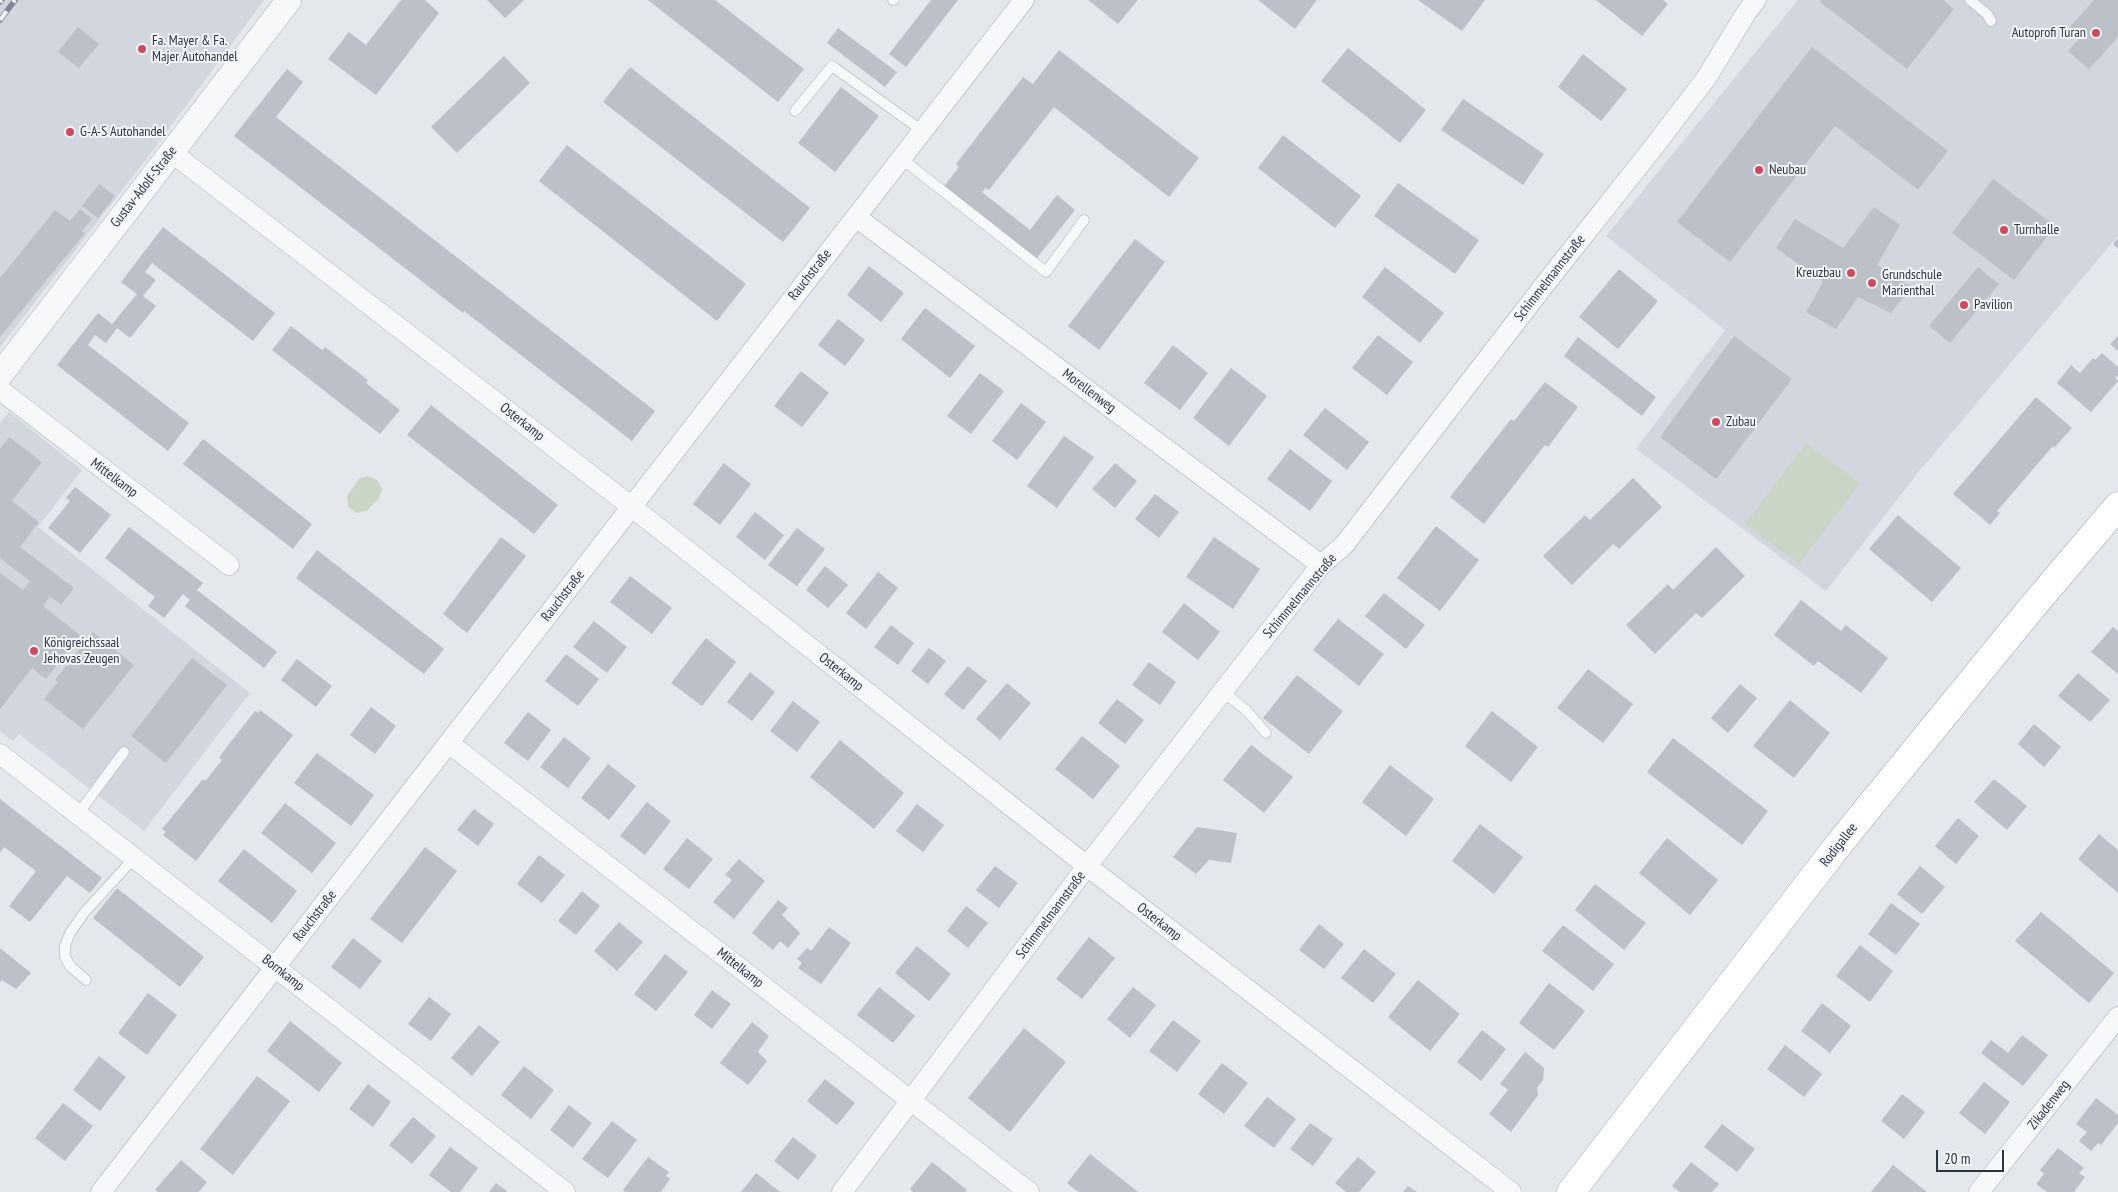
<!DOCTYPE html>
<meta charset="utf-8">
<style>
body{margin:0}
#map{position:relative;width:2118px;height:1192px;overflow:hidden;background:#e4e7ec;font-family:"PT Sans Narrow",sans-serif}
canvas{display:block}
.scale{position:absolute;left:1936px;top:1150px;width:68px;height:22px;box-sizing:border-box;border:2px solid #2b3444;border-top:0;padding-left:6px;font-size:15px;line-height:18px;white-space:nowrap;color:#2b3444;-webkit-text-stroke:4px #f4f6f9;paint-order:stroke}
</style>
<div id="map">
<canvas width="2118" height="1192"></canvas>
<div class="scale">20 m</div>
</div>
<script>
const c = document.querySelector('canvas').getContext('2d');
c.lineJoin = 'round';
function paint(path, color) {
  c.fillStyle = color;
  c.fill(path, 'evenodd');
}
function poly(rows) {
  const path = new Path2D();
  for (const r of rows) {
    path.moveTo(r[0], r[1]);
    for (let i = 2; i < r.length; i += 2) path.lineTo(r[i], r[i + 1]);
  }
  return path;
}
function trace(path, color, width, dash) {
  c.strokeStyle = color;
  c.lineWidth = width;
  c.lineCap = dash ? 'butt' : 'round';
  c.setLineDash(dash || []);
  c.stroke(path);
}
function label(font, color, halo, rows, align = 'center') {
  c.font = font + ' "PT Sans Narrow",sans-serif';
  c.lineWidth = 4;
  c.setLineDash([]);
  c.textBaseline = 'middle';
  c.strokeStyle = halo;
  c.fillStyle = color;
  for (const [text, x, y, turn = 0] of rows) {
    c.save();
    c.translate(x, y);
    c.rotate((+turn || 0) * Math.PI / 180);
    c.textAlign = isNaN(turn) ? turn : align;
    if (halo) c.strokeText(text, 0, 0);
    c.fillText(text, 0, 0);
    c.restore();
  }
}
const built = poly([
 [0,0,264,0,154,149,0,347],
 [1798,0,2118,0,2118,236,1916,475,1826,591,1636,449,1725,330,1606,236],
 [9,412,82,470,38,527,250,693,144,831,19,734,13,741,0,731,0,423]
]);
const green = poly([
 [1806,443,1860,483,1799,564,1745,524],
 [368,476,377,480,382,489,379,498,368,510,357,513,348,507,347,496,359,479]
]);
const building = poly([
 [401,0,425,0,439,13,376,95,328,59,349,32,366,45],
 [487,0,524,0,505,18],
 [648,0,715,0,804,69,778,102],
 [931,0,958,0,906,67,889,54],
 [1088,0,1138,0,1118,24],
 [1258,0,1317,0,1295,29],
 [1418,0,1485,0,1462,31],
 [1596,0,1663,0,1668,4,1642,36],
 [1822,0,1943,0,1954,9,1907,69,1820,2],
 [2094,0,2118,0,2118,37,2089,69,2068,51,2080,38,2069,28],
 [78,27,99,44,79,68,58,52],
 [838,28,897,72,885,87,827,43],
 [1812,47,1948,151,1918,190,1835,126,1730,262,1677,222],
 [1348,48,1426,110,1400,143,1321,81],
 [1059,50,1199,158,1169,197,1054,107,989,190,986,188,982,192,1030,230,1057,195,1075,210,1037,258,971,207,942,189,959,167,956,164,1023,77,1033,84],
 [1583,54,1627,89,1601,121,1558,87],
 [504,56,530,83,457,153,431,127],
 [630,67,810,208,783,242,603,102],
 [287,69,303,82,276,117,655,411,632,441,464,311,463,313,234,136],
 [841,87,879,116,835,172,798,143],
 [1463,99,1544,154,1523,185,1441,130],
 [1283,135,1361,196,1335,228,1258,168],
 [567,145,746,284,717,321,539,181],
 [1993,179,2055,226,2014,280,1952,233],
 [1398,183,1479,240,1455,274,1374,216],
 [99,184,115,196,98,218,82,206],
 [1874,207,1900,225,1877,265,1911,287,1891,313,1858,297,1836,329,1806,312,1823,282,1776,248,1795,219,1843,248],
 [80,209,92,219,82,231,85,233,0,337,0,278,55,210,70,221],
 [163,227,275,313,253,341,152,263,145,272,156,280,143,296,156,306,130,338,117,328,106,343,95,335,88,345,189,423,168,451,57,365,98,313,112,324,137,294,121,282],
 [2118,238,2118,249,2113,244],
 [1135,239,1165,262,1099,350,1068,326],
 [869,266,904,293,881,322,847,295],
 [1385,267,1444,313,1420,343,1362,297],
 [1978,267,1999,284,1950,343,1929,326],
 [1619,269,1658,301,1618,349,1579,317],
 [925,308,975,346,950,378,901,339],
 [838,319,865,340,845,366,818,345],
 [291,326,322,350,325,347,368,380,366,383,400,410,380,434,272,350],
 [1378,335,1413,362,1387,395,1352,368],
 [1734,336,1792,379,1716,479,1660,437],
 [2118,336,2118,351,2110,344],
 [1578,337,1656,397,1642,416,1564,356],
 [1173,345,1208,373,1180,410,1144,383],
 [2102,353,2118,367,2118,375,2115,378,2118,381,2091,412,2057,383,2071,365,2080,373,2093,358,2095,360],
 [1231,368,1267,396,1229,446,1193,418],
 [801,371,829,393,802,427,774,406],
 [980,373,1004,391,971,434,947,416],
 [1545,382,1578,407,1548,447,1545,445,1484,524,1450,497,1511,419,1514,421],
 [2036,397,2072,428,2055,447,2053,446,1997,511,2000,513,1990,525,1953,494],
 [1021,403,1046,422,1017,460,992,441],
 [431,405,558,505,534,534,407,435],
 [1325,408,1369,442,1347,470,1303,435],
 [1064,436,1094,457,1057,508,1027,486],
 [9,437,42,462,12,501,39,522,20,547,74,588,61,605,50,596,43,606,80,635,46,679,32,668,0,709,0,573,23,590,30,581,0,558,0,449],
 [203,439,312,524,293,549,183,464],
 [1290,449,1332,481,1310,511,1267,479],
 [724,463,751,484,720,525,693,504],
 [1115,463,1137,481,1115,508,1092,489],
 [1633,478,1662,507,1619,549,1613,544,1572,585,1543,556,1585,515,1590,520],
 [75,487,111,515,80,553,48,528,70,501,66,498],
 [1155,494,1179,512,1159,538,1135,519],
 [755,512,784,535,765,560,736,537],
 [1898,515,1961,568,1932,602,1869,549],
 [1436,526,1479,560,1440,611,1397,578],
 [129,527,203,583,197,590,277,652,264,668,185,606,190,600,183,594,164,618,148,606,155,597,105,558],
 [797,528,825,549,797,586,768,565],
 [501,537,526,556,467,633,443,614],
 [1214,537,1260,569,1233,609,1186,577],
 [1716,547,1745,576,1702,618,1696,613,1655,654,1626,625,1668,584,1673,590],
 [317,550,444,649,424,674,296,578],
 [825,566,848,585,828,608,806,590],
 [878,572,898,588,866,629,846,613],
 [630,576,672,608,652,634,610,602],
 [1384,593,1425,625,1406,649,1365,616],
 [1801,600,1841,631,1846,625,1888,658,1861,693,1818,661,1814,666,1774,635],
 [1184,603,1220,632,1198,660,1162,632],
 [1338,619,1384,654,1359,686,1313,650],
 [594,621,627,647,607,673,573,647],
 [891,625,914,643,898,665,874,647],
 [2113,627,2118,631,2118,674,2091,652],
 [93,632,134,665,83,729,44,699,58,682,55,680],
 [706,638,736,662,702,706,671,683],
 [929,648,946,661,928,684,911,671],
 [566,654,599,679,578,706,545,681],
 [192,658,227,685,166,763,131,736],
 [297,659,332,686,316,707,281,680],
 [1149,662,1176,682,1160,705,1132,685],
 [968,666,987,681,963,710,944,694],
 [1588,669,1633,704,1603,743,1557,708],
 [750,672,775,692,752,721,727,702],
 [2078,673,2110,700,2090,722,2058,696],
 [1297,675,1343,711,1309,754,1263,718],
 [1007,683,1031,703,1000,740,976,719],
 [1740,684,1757,698,1728,733,1711,718],
 [1117,699,1144,720,1125,744,1098,723],
 [1790,700,1830,733,1794,778,1753,746],
 [793,701,820,722,797,752,770,731],
 [371,707,396,726,375,754,350,735],
 [260,710,293,735,196,861,163,835,166,832,162,829,203,779,205,781,222,760,219,757,255,711,258,713],
 [1492,711,1538,747,1511,782,1465,746],
 [528,712,551,730,528,761,504,743],
 [2034,724,2061,747,2044,767,2018,744],
 [1082,736,1120,766,1093,799,1055,769],
 [564,737,591,758,568,788,540,767],
 [1673,738,1768,811,1742,845,1647,772],
 [840,740,904,793,874,829,810,777],
 [1251,745,1293,777,1264,813,1223,780],
 [317,753,374,795,351,826,294,783],
 [608,764,636,786,609,820,581,798],
 [1390,765,1434,799,1406,836,1362,802],
 [1994,779,2027,806,2007,830,1974,802],
 [0,799,102,878,90,893,67,876,30,922,9,906,36,871,4,847,0,853],
 [647,802,671,821,645,855,620,836],
 [285,803,336,843,312,873,261,833],
 [917,804,944,825,923,852,896,831],
 [474,809,494,824,478,846,457,830],
 [1958,818,1979,836,1956,864,1935,846],
 [1480,824,1523,857,1494,894,1452,861],
 [1197,827,1237,833,1231,863,1209,860,1196,874,1173,857],
 [2099,834,2118,850,2118,893,2078,859],
 [687,838,713,859,689,889,663,869],
 [1667,838,1718,880,1690,915,1639,873],
 [425,847,457,871,402,943,370,919],
 [244,849,297,891,272,923,218,881],
 [539,855,565,875,542,903,517,884],
 [739,859,765,881,734,919,713,902,732,880,725,875],
 [995,866,1018,883,999,908,976,890],
 [1920,866,1945,887,1922,914,1897,894],
 [1595,884,1646,923,1624,950,1575,910],
 [117,888,204,957,180,987,93,918],
 [582,891,600,906,576,935,558,921],
 [778,900,788,908,782,915,800,933,788,948,780,941,773,950,752,933],
 [1891,903,1920,924,1896,955,1868,934],
 [966,906,988,923,968,948,947,931],
 [2041,912,2114,973,2089,1003,2015,941],
 [619,922,643,942,617,971,594,951],
 [1319,924,1344,944,1324,969,1299,950],
 [1563,925,1614,964,1593,991,1542,951],
 [829,927,851,943,821,984,798,968,802,963,797,959,807,948,811,951],
 [1089,937,1115,958,1082,999,1056,979],
 [353,938,382,961,360,989,331,967],
 [1860,945,1893,971,1870,1002,1836,976],
 [917,946,951,974,929,1001,895,973],
 [0,948,31,973,16,989,2,980,0,982],
 [1364,949,1396,974,1373,1003,1341,978],
 [665,954,688,972,656,1011,634,994],
 [1418,980,1460,1014,1430,1051,1388,1017],
 [1549,983,1585,1011,1554,1050,1519,1023],
 [879,987,915,1016,893,1043,857,1015],
 [1133,987,1156,1005,1130,1038,1107,1019],
 [712,990,731,1004,712,1029,694,1015],
 [148,993,177,1015,147,1055,118,1033],
 [429,997,451,1014,431,1041,408,1024],
 [1822,1003,1851,1026,1830,1053,1801,1031],
 [1173,1020,1201,1041,1177,1072,1149,1051],
 [290,1021,342,1063,319,1092,267,1051],
 [752,1022,769,1036,758,1052,767,1061,748,1085,720,1063],
 [479,1025,500,1042,472,1076,451,1058],
 [1024,1028,1066,1062,1010,1132,968,1098],
 [1482,1030,1506,1049,1481,1081,1457,1062],
 [2022,1035,2048,1055,2023,1086,1981,1053,1991,1040,2008,1053],
 [1785,1045,1822,1074,1804,1097,1767,1069],
 [1525,1052,1544,1068,1543,1080,1537,1088,1538,1095,1511,1132,1489,1114,1508,1090,1500,1084],
 [99,1056,126,1077,100,1111,73,1090],
 [1222,1063,1248,1083,1224,1114,1198,1094],
 [524,1066,554,1090,531,1119,501,1095],
 [257,1076,290,1101,233,1175,200,1149],
 [825,1079,855,1103,837,1125,807,1101],
 [1984,1082,2010,1102,1985,1134,1959,1113],
 [368,1084,391,1102,373,1127,349,1109],
 [1902,1094,1925,1112,1904,1139,1881,1121],
 [1267,1097,1296,1119,1274,1148,1244,1126],
 [2096,1098,2118,1115,2118,1123,2101,1145,2098,1143,2091,1151,2079,1141,2087,1132,2076,1124],
 [63,1103,93,1126,65,1161,35,1138],
 [569,1105,592,1123,573,1148,550,1130],
 [413,1117,436,1136,412,1164,389,1145],
 [612,1121,637,1140,608,1178,582,1159],
 [1310,1123,1333,1139,1313,1166,1290,1149],
 [1722,1124,1755,1149,1737,1172,1704,1147],
 [793,1137,817,1156,798,1180,774,1161],
 [450,1147,478,1168,460,1192,451,1192,429,1175],
 [2058,1148,2084,1168,2079,1173,2085,1177,2074,1192,2047,1192,2036,1184,2044,1174,2040,1170],
 [1090,1154,1138,1192,1079,1192,1074,1189,1067,1183],
 [648,1157,669,1172,666,1176,670,1179,661,1192,625,1192,623,1190],
 [1358,1157,1376,1172,1359,1192,1346,1192,1335,1183],
 [181,1160,207,1182,199,1192,158,1192,155,1190],
 [932,1162,967,1190,965,1192,913,1192,910,1189],
 [1691,1162,1719,1184,1712,1192,1680,1192,1672,1186],
 [1893,1165,1927,1192,1871,1192],
 [756,1173,780,1192,741,1192],
 [496,1183,508,1192,489,1192],
 [1408,1186,1417,1192,1403,1192]
]);
const service = poly([
 [893,0,894,0],
 [1970,0,1987,14,1991,21],
 [795,111,832,66,924,132],
 [902,159,1046,272,1084,220],
 [1223,692,1246,710,1266,733],
 [78,814,124,752],
 [86,980,70,966,65,957,65,946,70,933,84,913,134,858]
]);
const minor = poly([
 [171,152,632,507,1087,866,1511,1192],
 [856,217,1321,565],
 [0,390,229,565],
 [450,744,1029,1192],
 [0,754,565,1192],
 [101,1192,1024,0],
 [842,1192,1087,866,1321,565,1344,545,1549,279,1656,144,1707,77,1746,13,1756,0],
 [1979,1192,2118,1017]
]);
const tertiary = poly([
 [0,375,289,0]
]);
const secondary = poly([
 [1571,1192,1839,844,2033,606,2118,506]
]);
const rail = poly([
 [0,2,2,0],
 [0,20,15,0]
]);
const markers = [
 [2096,33,5,"#cf4b5c"],
 [142,49,5,"#cf4b5c"],
 [70,132,5,"#cf4b5c"],
 [1759,170,5,"#cf4b5c"],
 [2004,230,5,"#cf4b5c"],
 [1851,273,5,"#cf4b5c"],
 [1872,283,5,"#cf4b5c"],
 [1964,305,5,"#cf4b5c"],
 [1716,422,5,"#cf4b5c"],
 [34,651,5,"#cf4b5c"]
];
const poiNames = [
 ["Autoprofi Turan",2086,33,"right"],
 ["Fa. Mayer & Fa.",152,41],
 ["Majer Autohandel",152,57],
 ["G-A-S Autohandel",80,132],
 ["Neubau",1769,170],
 ["Turnhalle",2014,230],
 ["Kreuzbau",1841,273,"right"],
 ["Grundschule",1882,275],
 ["Marienthal",1882,291],
 ["Pavilion",1974,305],
 ["Zubau",1726,422],
 ["Königreichssaal",44,643],
 ["Jehovas Zeugen",44,659]
];
const streetNames = [
 ["Gustav-Adolf-Straße",144,187,-52],
 ["Rauchstraße",810,275,-52],
 ["Schimmelmannstraße",1550,278,-52],
 ["Morellenweg",1089,391,37],
 ["Osterkamp",522,422,38],
 ["Mittelkamp",114,478,37],
 ["Rauchstraße",563,596,-52],
 ["Schimmelmannstraße",1300,596,-50],
 ["Osterkamp",841,672,38],
 ["Rodigallee",1839,845,-52],
 ["Schimmelmannstraße",1051,915,-53],
 ["Rauchstraße",315,916,-52],
 ["Osterkamp",1159,922,38],
 ["Mittelkamp",740,968,38],
 ["Bornkamp",283,973,38],
 ["Zikadenweg",2049,1105,-52]
];
paint(built, '#d2d6de');
paint(green, '#c9d6c5');
paint(building, '#bbc0c9');
trace(service, '#a9aeb6', 11);
trace(minor, '#a9aeb6', 21);
trace(tertiary, '#a9aeb6', 26);
trace(secondary, '#a9aeb6', 29);
trace(service, '#f7f8fa', 10);
trace(minor, '#f7f8fa', 20);
trace(tertiary, '#f7f8fa', 25);
trace(secondary, '#fff', 28);
trace(rail, '#7d8696', 5.5);
trace(rail, '#f4f6f9', 4, [11]);
for (const [x, y, r, color] of markers) {
  const dot = new Path2D();
  dot.arc(x, y, r, 0, 2 * Math.PI);
  c.fillStyle = color;
  c.fill(dot);
  trace(dot, '#f4f6f9', 2);
}
label('14px', '#2b3444', '#f4f6f9', poiNames, 'left');
label('14px', '#2b3444', '#f4f6f9', streetNames);
</script>
